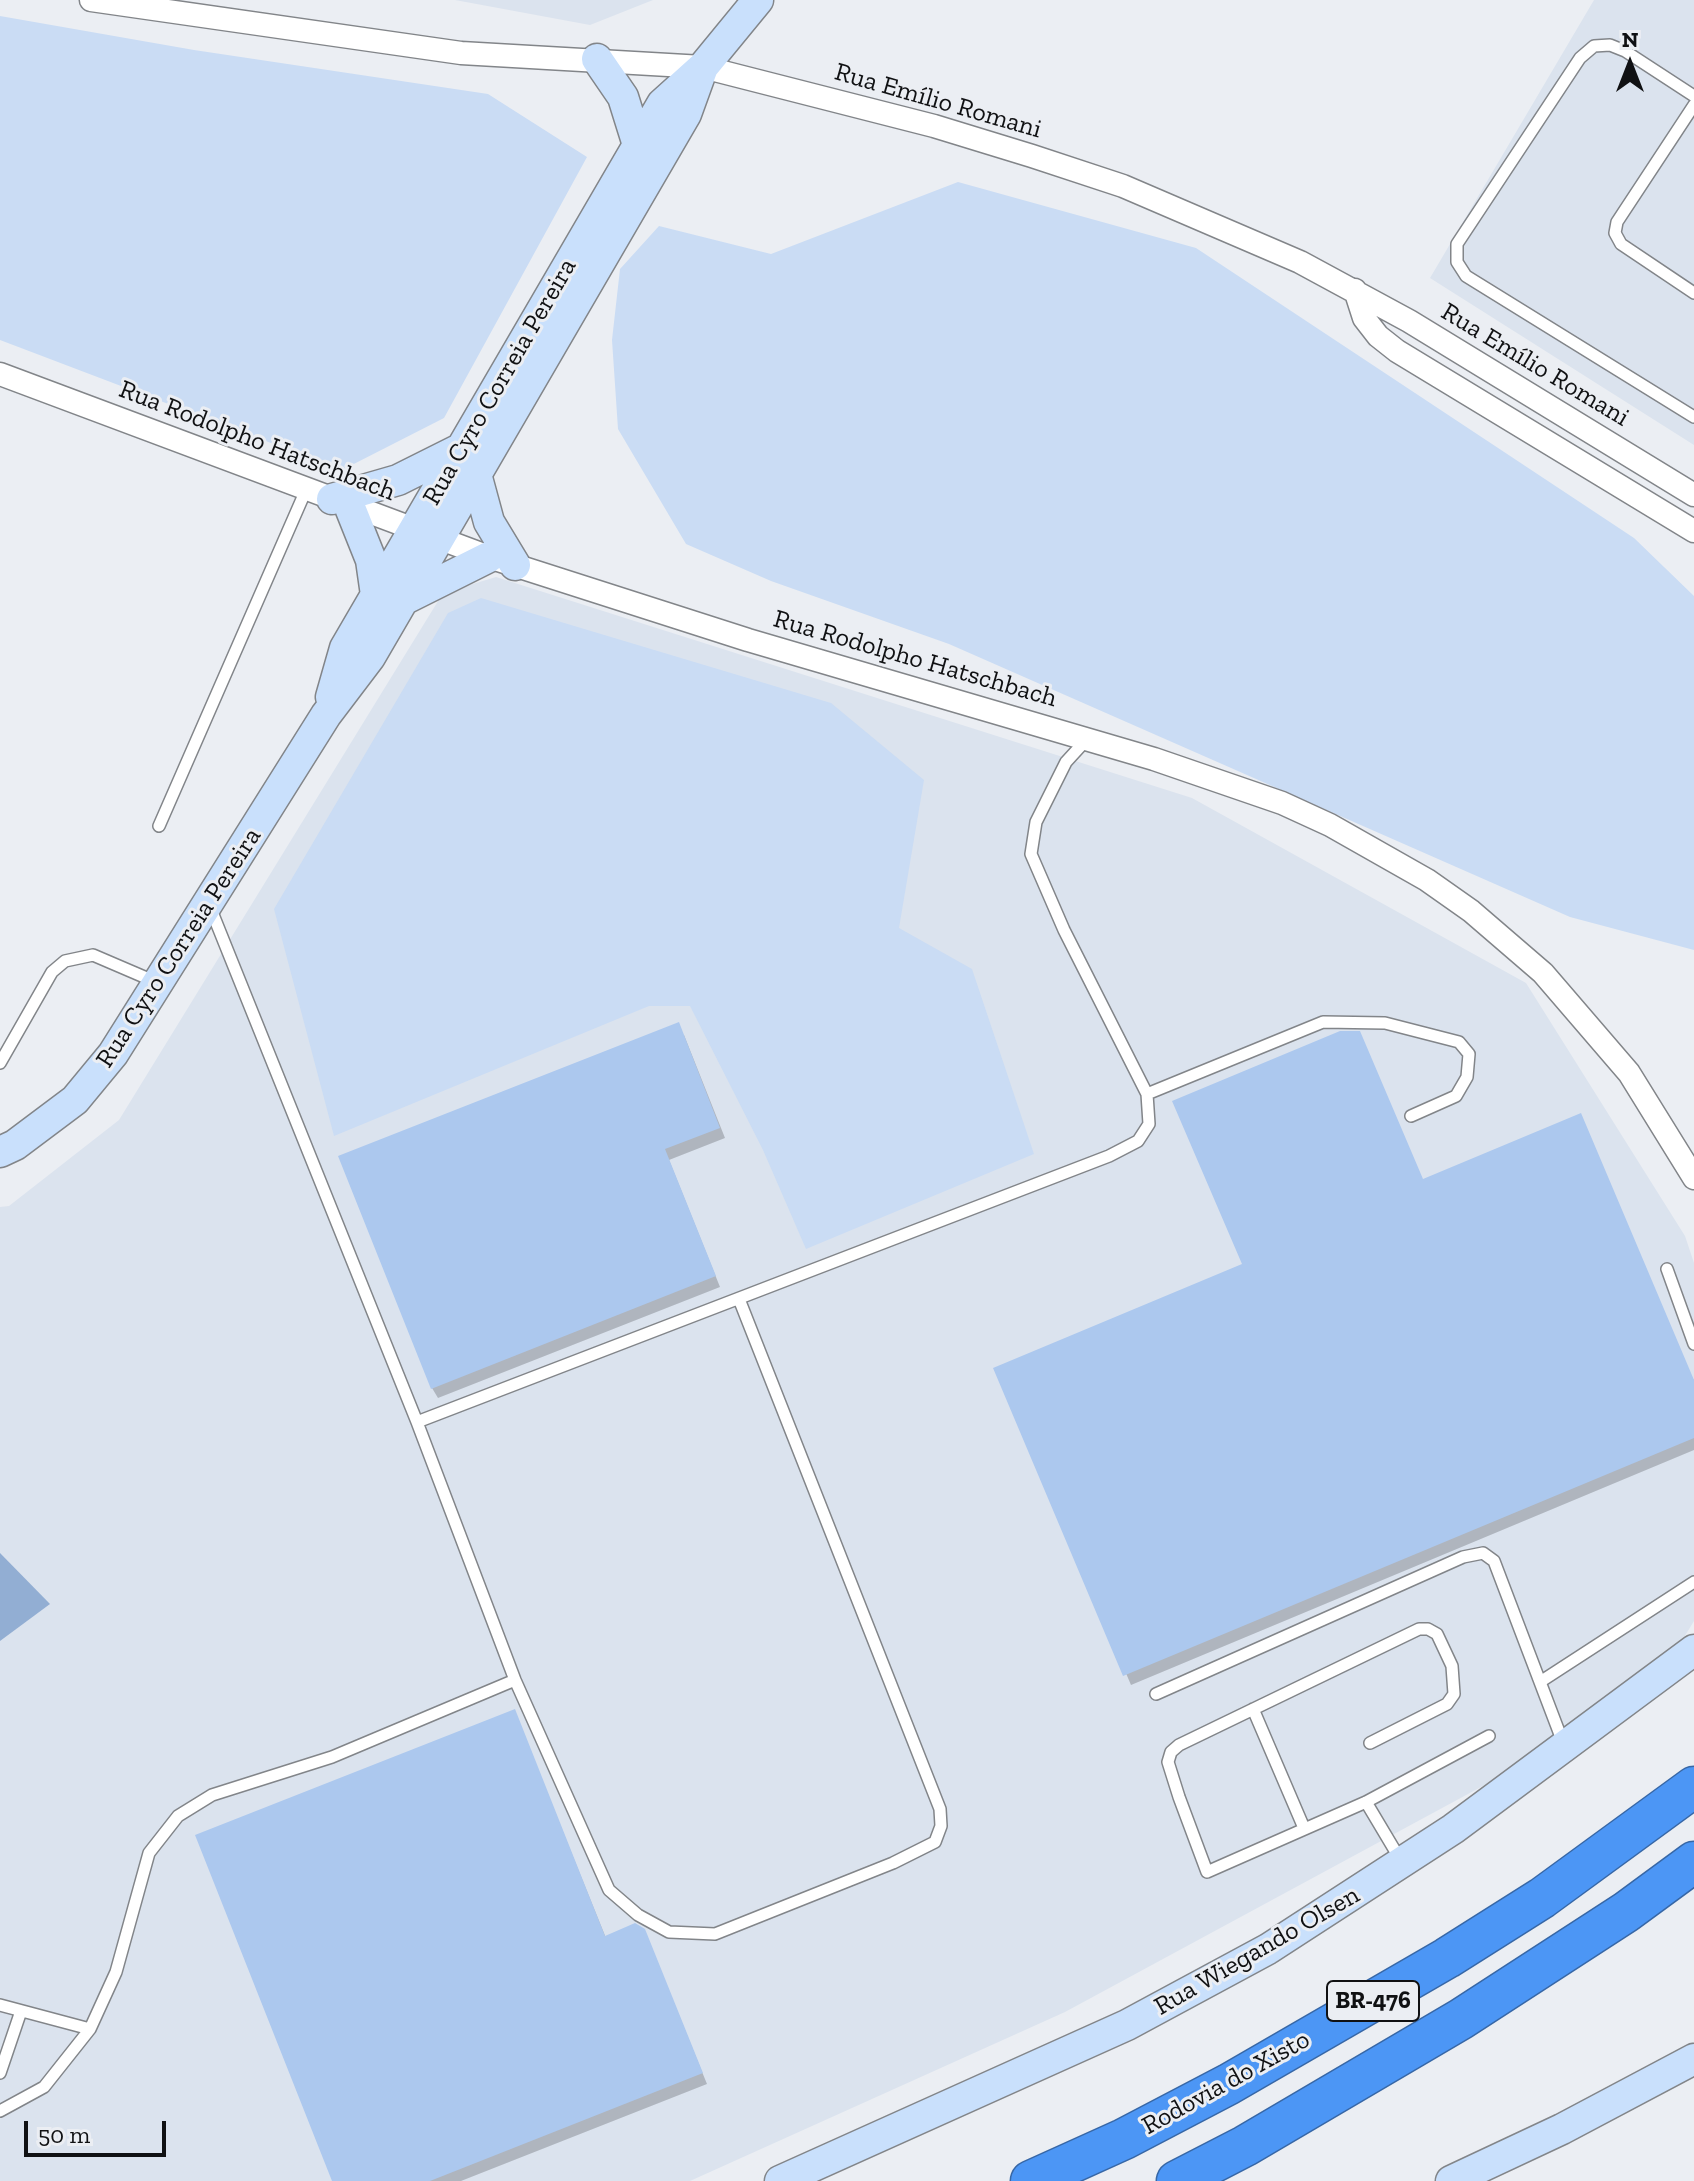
<!DOCTYPE html>
<meta charset="utf-8">
<style>
body{margin:0}
#map{position:relative;width:1694px;height:2181px;overflow:hidden;background:#ebeef3;font-family:"Zilla Slab",serif}
canvas{display:block}
.north{position:absolute;left:1590px;top:24px;width:80px;height:80px;-webkit-text-stroke:6px #ebeef3;paint-order:stroke;rotate:0deg;font-size:22px;font-weight:700;line-height:32px;text-align:center;color:#101113}
.north::after{content:'';display:block;margin:auto;width:28px;height:36px;background:#101113;clip-path:polygon(50% 0,100% 100%,50% 72%,0 100%)}
.scale{position:absolute;left:24px;top:2121px;width:142px;height:36px;box-sizing:border-box;border:4px solid #101113;border-top:0;padding-left:10px;font-size:24px;line-height:28px;white-space:nowrap;color:#101113;-webkit-text-stroke:6px #ebeef3;paint-order:stroke}
</style>
<div id="map">
<canvas width="1694" height="2181"></canvas>
<div class="north">N</div>
<div class="scale">50 m</div>
</div>
<script>
const c = document.querySelector('canvas').getContext('2d');
c.lineJoin = 'round';
function paint(path, color) {
  c.fillStyle = color;
  c.fill(path, 'evenodd');
}
function poly(rows) {
  const path = new Path2D();
  for (const r of rows) {
    path.moveTo(r[0], r[1]);
    for (let i = 2; i < r.length; i += 2) path.lineTo(r[i], r[i + 1]);
  }
  return path;
}
function trace(path, color, width, dash) {
  c.strokeStyle = color;
  c.lineWidth = width;
  c.lineCap = dash ? 'butt' : 'round';
  c.setLineDash(dash || []);
  c.stroke(path);
}
function label(font, color, halo, rows, align = 'center') {
  c.font = font + ' "Zilla Slab",serif';
  c.lineWidth = 6;
  c.setLineDash([]);
  c.textBaseline = 'middle';
  c.strokeStyle = halo;
  c.fillStyle = color;
  for (const [text, x, y, turn = 0] of rows) {
    c.save();
    c.translate(x, y);
    c.rotate((+turn || 0) * Math.PI / 180);
    c.textAlign = isNaN(turn) ? turn : align;
    if (halo) c.strokeText(text, 0, 0);
    c.fillText(text, 0, 0);
    c.restore();
  }
}
const built = poly([
 [455,0,653,0,590,25],
 [1594,0,1694,0,1694,445,1430,278],
 [496,577,1192,798,1526,983,1685,1236,1694,1263,1694,1621,1675,1652,1529,1761,1065,2012,690,2181,0,2181,0,1207,9,1206,119,1120,443,593]
]);
const green = poly([
 [0,16,194,50,488,94,587,157,444,418,342,470,0,340],
 [958,182,1196,248,1634,538,1694,596,1694,950,1570,917,949,644,771,581,686,544,618,429,612,340,620,269,659,226,771,254],
 [481,598,831,703,924,780,899,928,972,969,1034,1154,806,1249,763,1150,690,1006,649,1006,334,1136,274,909,448,613]
]);
const water = poly([
 [0,1553,50,1604,0,1641]
]);
const shadow = poly([
 [684,1035,725,1138,669,1160,720,1287,438,1398,432,1388],
 [1423,1181,1694,1380,1694,1450,1131,1685,996,1369,1244,1265],
 [514,1711,606,1938,644,1930,707,2084,461,2181,335,2181]
]);
const building = poly([
 [679,1022,720,1128,665,1149,716,1276,431,1389,338,1156],
 [1340,1031,1360,1031,1423,1179,1581,1113,1694,1380,1694,1438,1123,1676,993,1368,1242,1264,1172,1101],
 [515,1709,605,1936,635,1923,645,1929,703,2073,430,2181,332,2181,195,1835]
]);
const lane = poly([
 [1694,96,1625,51,1610,45,1594,46,1580,58,1457,244,1457,262,1466,276,1694,417],
 [1694,105,1617,222,1615,233,1621,244,1694,293],
 [159,826,306,490],
 [210,907,417,1422,515,1680,609,1890,638,1915,669,1932,715,1934,893,1863,935,1842,941,1826,940,1809,739,1299],
 [0,1063,52,972,65,961,93,955,156,982],
 [1147,1094,1323,1022,1385,1023,1459,1042,1469,1054,1467,1077,1456,1096,1411,1116],
 [1667,1269,1694,1344],
 [417,1422,1109,1156,1138,1141,1149,1124,1147,1094,1064,930,1031,854,1036,822,1066,762,1088,738],
 [1540,1682,1694,1582],
 [1156,1694,1463,1557,1483,1553,1494,1561,1564,1745],
 [1253,1709,1304,1828],
 [1370,1743,1447,1704,1454,1694,1452,1666,1437,1634,1428,1629,1419,1629,1179,1745,1171,1752,1168,1762,1179,1797,1207,1872,1366,1802,1489,1736],
 [1366,1802,1400,1859],
 [0,2005,90,2029],
 [0,2073,21,2011],
 [0,2111,44,2087,90,2029,116,1972,149,1853,178,1816,212,1795,332,1757,515,1680]
]);
const street = poly([
 [91,0,461,53,703,67,934,126,1032,156,1123,186,1300,262,1409,321,1694,495],
 [1355,290,1364,318,1378,336,1397,351,1694,531],
 [0,374,489,557,748,640,1154,759,1282,803,1330,825,1427,880,1471,911,1543,973,1629,1073,1694,1178]
]);
const secondary = poly([
 [597,59,623,97,638,145],
 [476,474,489,522,515,565],
 [332,499,398,480,462,448],
 [349,505,371,560,376,595],
 [405,599,489,557],
 [331,697,345,648,662,104,703,67,758,0],
 [0,1152,15,1145,75,1100,113,1054,326,715,370,657,686,114,703,67],
 [780,2181,1127,2025,1268,1949,1453,1829,1694,1650],
 [1451,2181,1562,2129,1694,2059]
]);
const highway = poly([
 [1031,2181,1124,2139,1229,2084,1447,1958,1542,1898,1694,1787],
 [1177,2181,1245,2146,1461,2019,1626,1912,1694,1862]
]);
const shields = [
 [1373,2001,92]
];
const shieldNames = [
 ["BR-476",1373,2001]
];
const streetNames = [
 ["Rua Emílio Romani",938,101,16],
 ["Rua Emílio Romani",1535,365,31],
 ["Rua Cyro Correia Pereira",500,382,-60],
 ["Rua Rodolpho Hatschbach",257,441,21],
 ["Rua Rodolpho Hatschbach",915,659,16],
 ["Rua Cyro Correia Pereira",179,948,-57],
 ["Rua Wiegando Olsen",1257,1951,-30],
 ["Rodovia do Xisto",1226,2083,-29]
];
paint(built, '#dbe3ee');
paint(green, '#cadcf4');
paint(water, '#92aed3');
paint(shadow, '#0003');
paint(building, '#acc8ee');
trace(lane, '#828589', 14);
trace(street, '#828589', 25);
trace(secondary, '#828589', 33);
trace(highway, '#3767a6', 43);
trace(lane, '#fff', 11);
trace(street, '#fff', 22);
trace(secondary, '#c9e0fc', 30);
trace(highway, '#4c96f5', 40);
for (const [x, y, w] of shields) {
  const box = new Path2D();
  box.roundRect(x - w / 2, y - 20, w, 40, 6);
  c.fillStyle = '#ebeef3';
  c.fill(box);
  trace(box, '#101113', 2);
}
label('bold 24px', '#101113', null, shieldNames);
label('26px', '#101113', '#ebeef3', streetNames);
</script>
